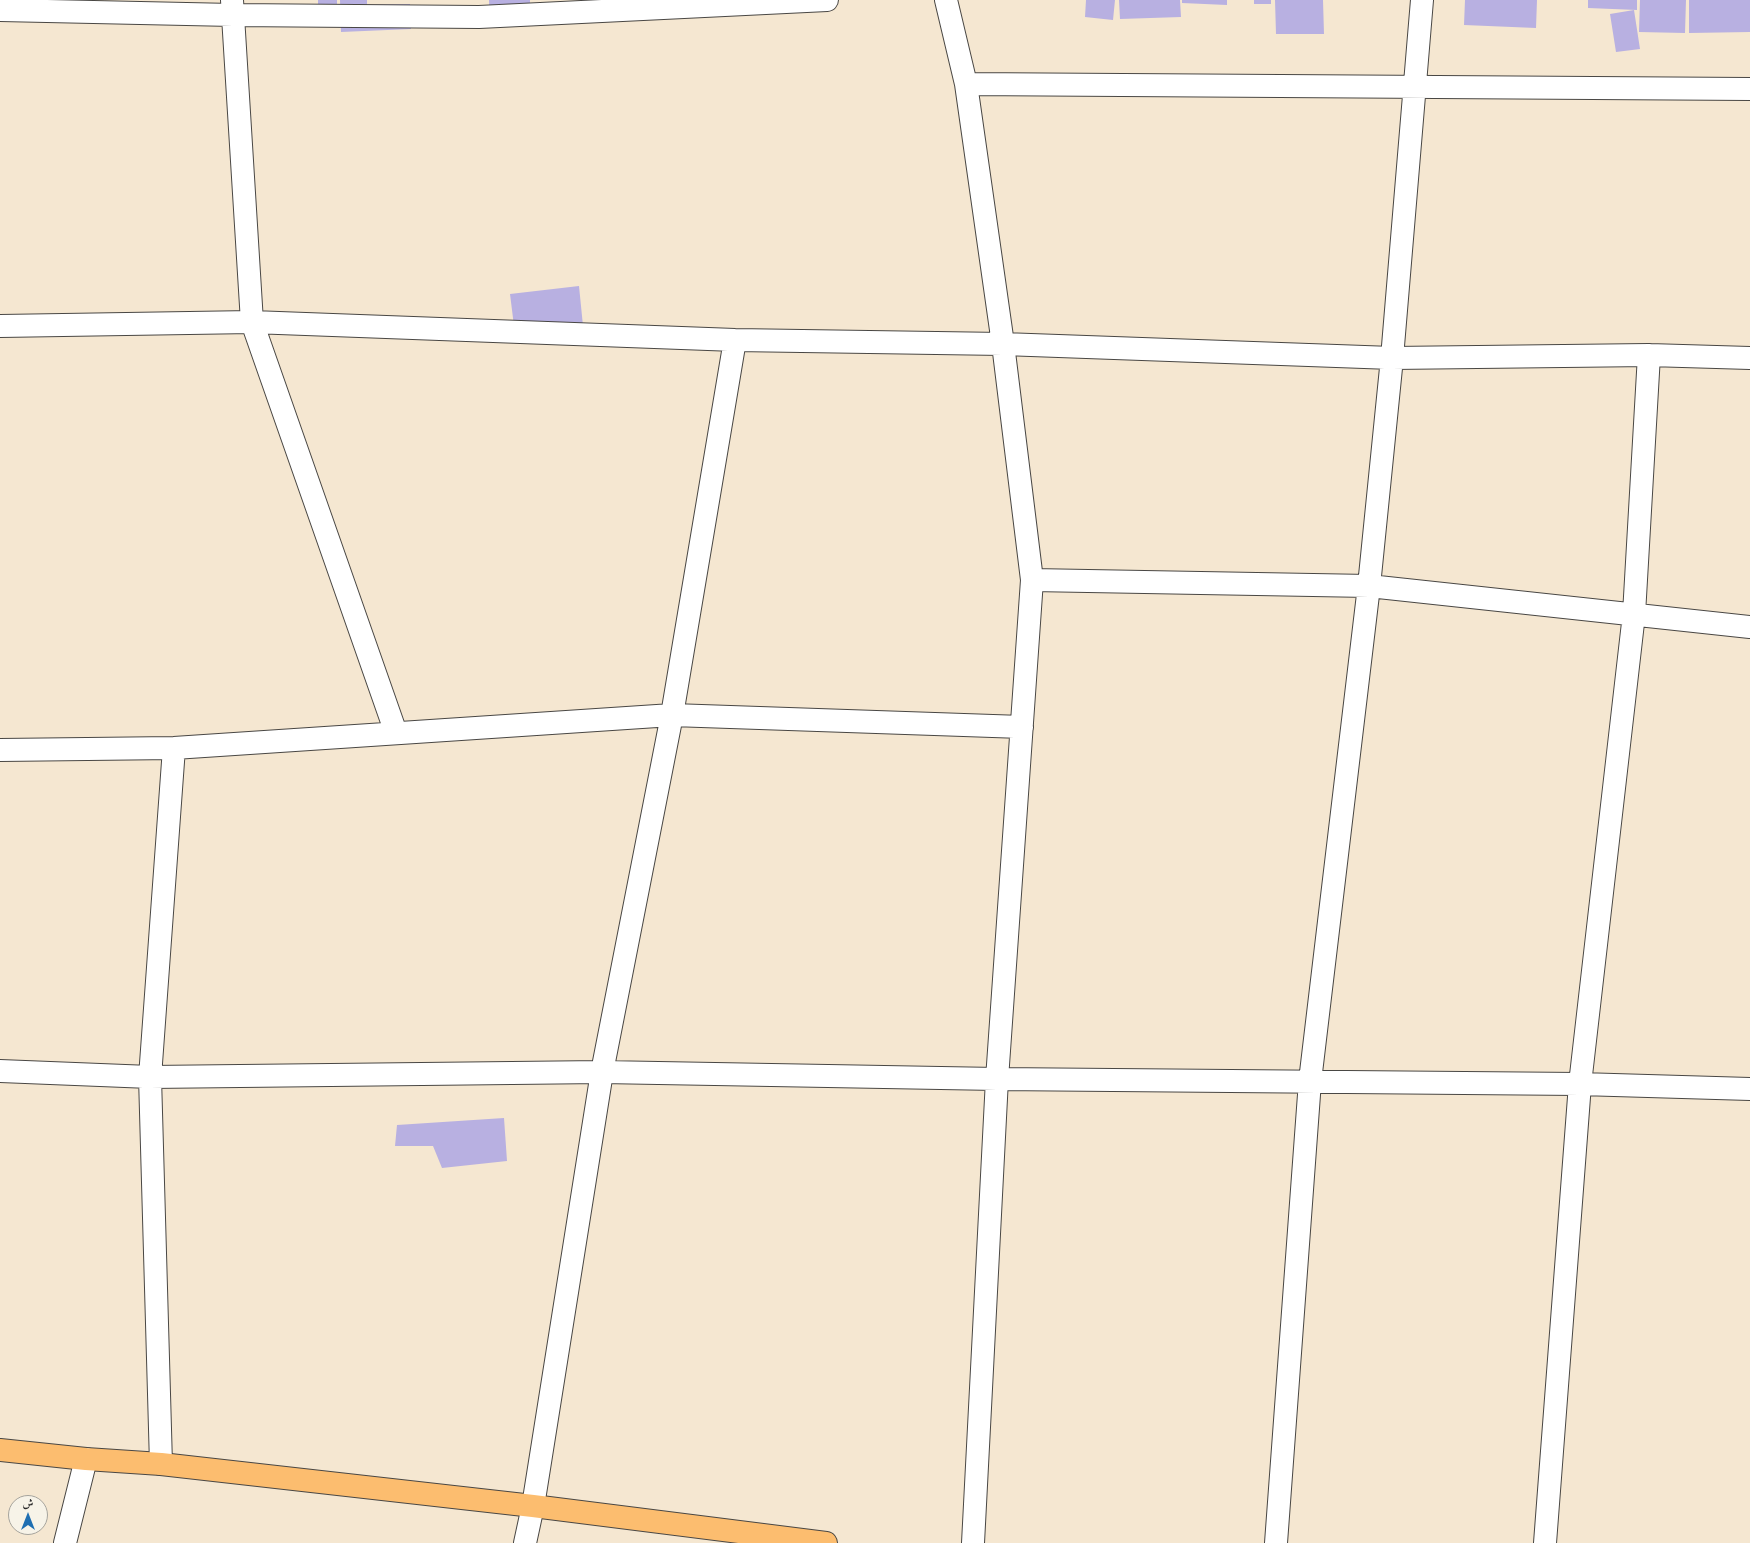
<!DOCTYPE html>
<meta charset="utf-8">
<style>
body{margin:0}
#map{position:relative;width:1750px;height:1543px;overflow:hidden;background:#f5e7d1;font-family:"Sorts Mill Goudy",Amiri,serif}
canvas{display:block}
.north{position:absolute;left:8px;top:1495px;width:40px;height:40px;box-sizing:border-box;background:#f7f3e8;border:1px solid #a5a39c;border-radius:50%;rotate:0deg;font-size:11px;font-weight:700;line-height:16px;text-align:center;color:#2b2b2b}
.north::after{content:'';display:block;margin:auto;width:14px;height:18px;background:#1f6fb2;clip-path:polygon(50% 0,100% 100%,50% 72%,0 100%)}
</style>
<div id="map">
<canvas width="1750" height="1543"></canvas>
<div class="north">ش</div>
</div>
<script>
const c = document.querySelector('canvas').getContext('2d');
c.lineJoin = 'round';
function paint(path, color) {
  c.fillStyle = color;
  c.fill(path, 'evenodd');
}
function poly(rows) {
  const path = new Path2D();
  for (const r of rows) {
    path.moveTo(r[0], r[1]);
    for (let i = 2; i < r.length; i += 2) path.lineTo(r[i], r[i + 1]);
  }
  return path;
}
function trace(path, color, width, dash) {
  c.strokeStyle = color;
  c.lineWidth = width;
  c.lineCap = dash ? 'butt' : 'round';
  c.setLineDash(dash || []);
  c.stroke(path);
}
const building = poly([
 [318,0,337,0,337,5,318,5],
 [340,0,367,0,367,5,410,4,411,29,341,32],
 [489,0,530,0,530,22,490,24],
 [1086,0,1115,0,1113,20,1085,17],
 [1119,0,1180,0,1181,17,1120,19],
 [1182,0,1227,0,1227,5,1182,3],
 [1254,0,1271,0,1271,4,1254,4],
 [1275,0,1323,0,1324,34,1276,34],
 [1465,0,1537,0,1536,28,1464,25],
 [1588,0,1637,0,1637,10,1588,8],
 [1640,0,1686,0,1685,33,1639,32],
 [1689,0,1750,0,1750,32,1689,33],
 [1634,10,1640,49,1616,52,1610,14],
 [579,286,583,326,515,334,510,294],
 [504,1118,507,1161,442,1168,433,1146,395,1146,397,1125]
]);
const minor = poly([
 [232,0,252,322,396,733],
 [946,0,966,84,1003,344,1032,580,997,1079,973,1543],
 [0,10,233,15,479,17,827,0],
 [966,84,1750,89],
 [0,326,252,322,735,340,1003,344,1392,358,1649,355,1750,358],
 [1032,580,1369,586,1750,627],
 [0,750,174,748,672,715,1022,727],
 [0,1071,150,1077,602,1072,997,1079,1580,1084,1750,1089],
 [161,1464,150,1077,174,748],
 [65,1543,86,1459],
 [525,1543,533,1506,602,1072,672,715,735,340],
 [1276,1543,1310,1081,1369,586,1392,358,1422,0],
 [1545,1543,1580,1084,1634,614,1649,355]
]);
const highway = poly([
 [0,1450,86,1459,161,1464,533,1506,826,1543]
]);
paint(building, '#b8b0e1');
trace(minor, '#494744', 24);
trace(highway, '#494744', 24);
trace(minor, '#fff', 22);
trace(highway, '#fcbd6f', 22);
</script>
